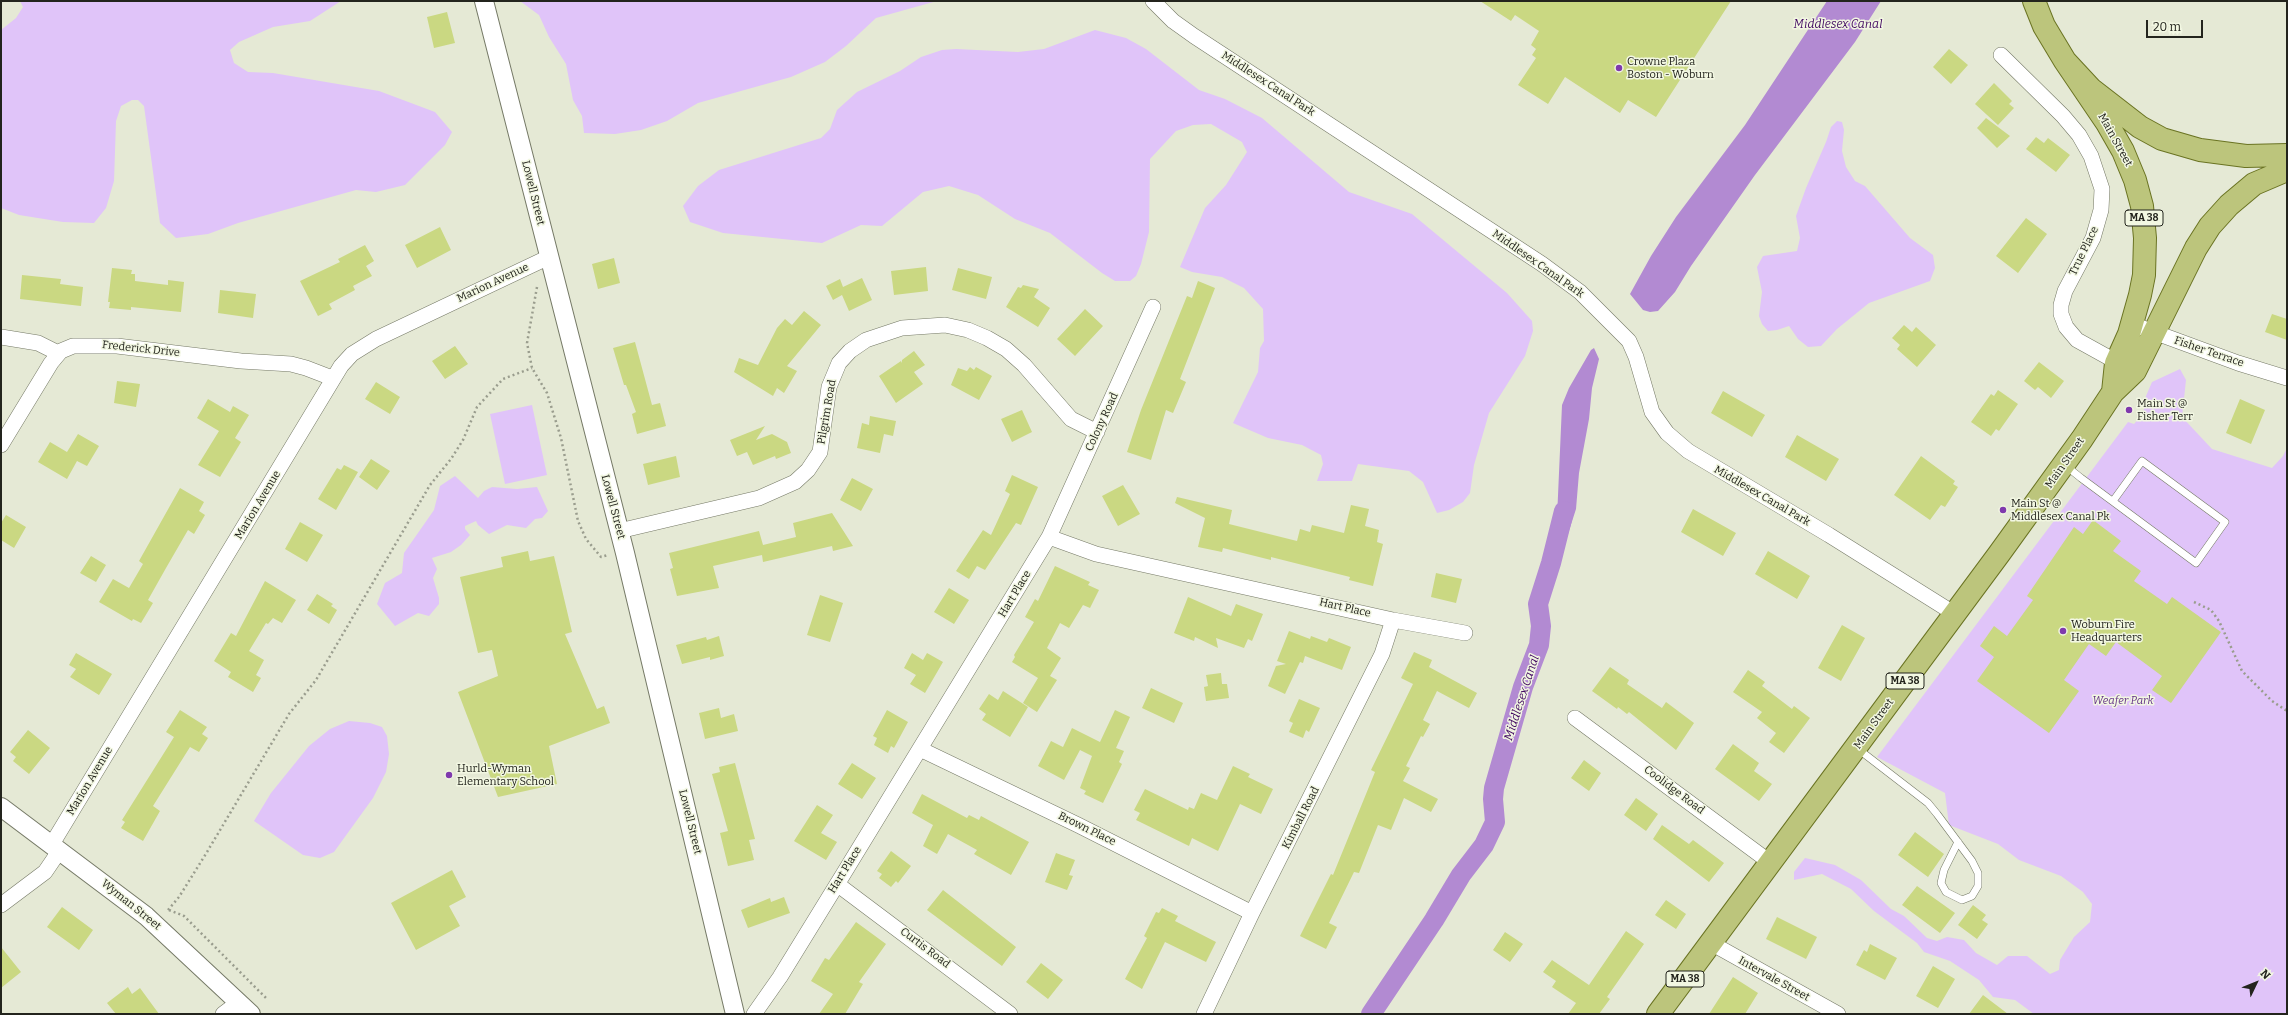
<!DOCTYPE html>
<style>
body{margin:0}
#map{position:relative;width:2288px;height:1015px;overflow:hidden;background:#e5e9d5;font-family:Bitter,serif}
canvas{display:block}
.frame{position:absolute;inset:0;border:2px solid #23241d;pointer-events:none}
.north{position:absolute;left:2236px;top:963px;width:40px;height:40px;-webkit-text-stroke:3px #f2f7e2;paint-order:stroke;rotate:47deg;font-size:11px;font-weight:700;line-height:16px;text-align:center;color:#23241d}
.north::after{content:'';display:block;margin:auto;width:14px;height:18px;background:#23241d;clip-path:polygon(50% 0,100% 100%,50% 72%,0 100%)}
.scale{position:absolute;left:2146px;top:20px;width:57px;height:18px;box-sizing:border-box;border:2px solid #23241d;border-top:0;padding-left:5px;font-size:12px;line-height:14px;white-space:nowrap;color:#23241d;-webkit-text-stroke:3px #f2f7e2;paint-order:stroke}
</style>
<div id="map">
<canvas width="2288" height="1015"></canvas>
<div class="frame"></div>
<div class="north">N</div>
<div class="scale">20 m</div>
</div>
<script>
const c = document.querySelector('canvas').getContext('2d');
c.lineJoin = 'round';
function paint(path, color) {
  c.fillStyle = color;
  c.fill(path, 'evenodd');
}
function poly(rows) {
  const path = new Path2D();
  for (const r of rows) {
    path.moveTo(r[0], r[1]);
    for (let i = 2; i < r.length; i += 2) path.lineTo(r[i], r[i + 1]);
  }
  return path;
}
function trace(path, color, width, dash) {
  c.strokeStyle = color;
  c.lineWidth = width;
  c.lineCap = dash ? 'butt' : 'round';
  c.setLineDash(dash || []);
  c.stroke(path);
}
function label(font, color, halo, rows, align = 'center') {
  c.font = font + ' Bitter,serif';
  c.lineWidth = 3;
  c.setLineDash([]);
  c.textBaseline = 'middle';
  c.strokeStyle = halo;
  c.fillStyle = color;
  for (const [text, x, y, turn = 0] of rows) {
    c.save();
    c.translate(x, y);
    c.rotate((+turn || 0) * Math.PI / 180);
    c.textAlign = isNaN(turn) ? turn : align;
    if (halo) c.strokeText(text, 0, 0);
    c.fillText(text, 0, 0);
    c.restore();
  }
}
const green = poly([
 [20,1,341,1,310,21,273,27,239,42,230,50,234,63,248,72,273,73,379,91,435,112,452,132,445,145,405,185,376,192,356,190,238,223,208,234,176,238,160,223,144,106,138,100,132,100,121,106,116,121,114,181,106,208,94,223,63,222,19,215,1,208,1,30,16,18,23,7],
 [520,1,937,1,876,18,846,46,825,62,791,77,698,103,667,121,641,130,615,134,584,133,582,116,573,100,566,64,549,37,539,15],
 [1095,30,1126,38,1146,49,1199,90,1225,99,1262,118,1349,192,1412,214,1507,293,1532,321,1533,331,1525,356,1489,413,1474,465,1470,493,1463,502,1449,510,1437,513,1423,482,1409,471,1358,464,1352,481,1317,481,1323,464,1321,455,1302,445,1268,438,1233,423,1258,372,1260,348,1264,341,1263,309,1244,288,1222,277,1192,272,1180,267,1205,208,1226,185,1247,152,1242,142,1211,124,1193,125,1176,131,1150,159,1149,232,1141,264,1136,276,1130,281,1115,281,1102,273,1050,233,1015,219,978,195,949,186,923,192,882,226,861,225,822,243,723,233,690,222,683,206,698,186,719,170,821,138,830,129,837,110,857,92,900,71,921,57,942,50,956,49,1018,52,1044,49],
 [1837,121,1842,122,1844,130,1842,151,1846,167,1855,181,1865,186,1910,238,1933,255,1935,268,1930,281,1869,303,1837,329,1821,346,1808,347,1798,339,1789,326,1777,330,1768,331,1762,324,1759,316,1762,292,1757,267,1763,256,1797,251,1800,238,1796,216,1806,188,1826,142,1831,127],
 [2180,369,2186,380,2182,417,2212,449,2272,468,2283,456,2287,448,2287,1014,2034,1014,2015,1000,1993,997,1979,980,1950,961,1924,952,1917,943,1874,911,1851,889,1822,874,1794,880,1794,872,1805,858,1835,865,1861,880,1891,909,1904,916,1927,938,1937,941,1947,937,1964,940,1976,953,1997,965,2008,956,2027,956,2050,974,2059,970,2060,960,2074,937,2090,922,2092,904,2083,892,2061,876,2019,860,1998,844,1949,825,1945,793,1877,757,2128,422,2134,424,2143,414,2146,396,2152,382],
 [532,405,547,475,505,484,490,414],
 [455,476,478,498,484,491,492,487,517,489,537,487,548,511,542,518,535,519,526,528,507,525,489,534,478,525,476,521,465,526,465,529,470,535,461,545,451,552,432,558,437,569,433,578,439,598,439,604,429,616,418,613,395,626,377,604,385,583,402,573,404,553,434,510,440,486],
 [349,721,370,723,382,727,387,736,389,754,386,772,373,798,334,852,320,858,303,855,254,821,271,793,309,746,330,729]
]);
const water = poly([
 [1827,1,1881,1,1855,42,1755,175,1691,266,1675,292,1658,311,1650,312,1643,310,1630,294,1651,256,1676,217,1745,125],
 [1594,348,1599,359,1592,388,1589,419,1579,473,1576,509,1568,534,1564,538,1558,537,1557,518,1562,405,1569,388,1591,350]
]);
const canal = poly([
 [1371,1014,1434,920,1461,875,1484,845,1495,822,1493,799,1494,788,1523,687,1539,645,1541,626,1538,604,1551,563,1564,511]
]);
const building = poly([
 [1480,1,1731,1,1656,117,1628,100,1620,113,1565,77,1548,104,1518,85,1536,58,1532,55,1536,49,1531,45,1539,31,1515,15,1511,21],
 [447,12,455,43,434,48,427,17],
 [1949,49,1968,65,1951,84,1933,67],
 [1994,83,2012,101,2009,104,2014,108,1998,125,1975,104],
 [1986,118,2010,136,1997,148,1977,128],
 [2036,137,2044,143,2048,138,2070,155,2056,172,2026,149],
 [2026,218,2047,234,2018,273,1996,256],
 [440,227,451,250,417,268,405,245],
 [365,245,374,261,366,266,372,276,353,286,355,290,329,304,332,309,318,316,300,281,340,262,338,259],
 [614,258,620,283,598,289,592,264],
 [926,267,928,291,894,295,891,271],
 [112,268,132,270,131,274,135,274,135,281,168,285,168,280,184,282,181,312,131,307,131,310,109,308,110,302,108,302],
 [958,268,992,277,986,299,952,290],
 [22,275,61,279,60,284,83,287,81,306,20,299],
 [862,278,872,300,849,311,842,295,833,300,826,286,840,279,843,287],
 [1198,281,1215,288,1180,379,1186,382,1173,413,1166,410,1151,460,1127,452,1141,410,1187,296,1192,298],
 [1023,285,1039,289,1034,297,1050,308,1038,327,1006,307,1018,287,1021,288],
 [220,290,256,294,253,318,218,313],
 [1085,309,1103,326,1075,356,1057,339],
 [804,311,821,325,787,366,797,371,784,393,777,388,773,396,734,372,739,358,758,365,777,328,785,319,792,325],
 [2272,314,2287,319,2287,340,2265,332],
 [1904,325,1912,332,1916,327,1936,345,1917,367,1897,349,1900,345,1892,338],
 [635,342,652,405,660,403,666,426,637,434,632,414,636,412,626,385,624,385,613,348],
 [455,346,468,364,445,379,432,361],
 [914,351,925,365,914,372,923,384,896,403,879,376,901,361,902,363,902,360],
 [2039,362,2064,381,2051,398,2038,387,2035,390,2024,381],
 [970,367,974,370,976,367,992,376,979,400,951,385,958,368,967,371],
 [117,381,140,384,136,407,114,403],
 [376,382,400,397,390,414,365,399],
 [1998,390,2018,404,1999,431,1996,429,1991,436,1971,422,1991,394,1994,396],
 [1723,391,1765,415,1752,437,1711,413],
 [208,399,230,412,233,406,249,415,235,438,241,442,220,477,198,465,219,431,197,418],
 [2240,399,2265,410,2251,444,2226,433],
 [1022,410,1032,432,1012,442,1001,419],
 [870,416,896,421,893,436,884,434,880,453,857,448,862,423,869,425],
 [765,426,756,440,772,434,787,442,791,453,776,459,775,456,753,465,747,452,737,456,730,440],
 [78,434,99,446,87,466,77,461,67,479,38,462,50,442,67,452],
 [1797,435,1839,459,1826,481,1785,457],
 [676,456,680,477,648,485,643,464],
 [1921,456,1955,481,1953,484,1958,487,1945,507,1941,505,1930,520,1894,495],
 [371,459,390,471,377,490,359,477],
 [344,465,358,472,336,510,318,499,337,468,341,470],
 [1012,475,1038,487,1021,525,1016,523,985,570,977,566,969,579,956,571,983,530,991,535,1010,494,1005,491],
 [852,478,873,489,861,511,840,500],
 [1123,485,1140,514,1118,526,1102,496],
 [180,488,204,502,199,511,205,515,194,534,188,530,166,568,148,600,153,603,141,623,133,619,132,621,99,602,113,579,129,588,143,564,139,561],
 [1177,497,1232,510,1229,524,1297,541,1300,529,1310,532,1312,525,1344,533,1351,505,1369,509,1365,526,1379,530,1377,542,1383,544,1373,586,1349,580,1350,577,1271,557,1271,560,1223,548,1222,552,1198,547,1205,518,1175,503],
 [1693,509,1736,533,1723,556,1681,532],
 [832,513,853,546,833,551,832,546,763,562,762,555,713,566,719,588,677,596,670,569,673,568,669,553,759,531,763,545,796,537,793,523],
 [6,515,26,527,14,548,1,540,1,523],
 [2093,520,2121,541,2113,551,2141,571,2134,581,2167,604,2172,597,2221,632,2171,703,2152,690,2162,676,2116,642,2106,656,2089,644,2064,680,2079,691,2049,733,1977,681,1994,657,1980,646,1994,626,2007,636,2033,600,2027,596,2074,527,2083,534],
 [300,522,323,535,307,562,285,549],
 [528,551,530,561,554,556,572,632,565,634,597,709,604,706,610,723,549,746,557,784,498,797,458,692,498,676,492,650,478,653,460,577,503,567,501,557],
 [1768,551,1810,576,1797,599,1755,574],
 [91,556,106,565,96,582,80,573],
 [1055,566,1090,582,1088,585,1099,590,1090,608,1083,605,1069,628,1060,623,1047,648,1061,658,1050,676,1057,680,1037,712,1023,703,1038,678,1012,662,1015,657,1014,655,1034,622,1025,617,1035,599,1038,601],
 [1436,573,1462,579,1456,603,1431,597],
 [265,581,296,600,282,623,273,618,268,624,266,623,249,651,264,660,256,675,261,678,253,692,228,677,231,672,214,661,231,633,236,636],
 [949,588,969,600,954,624,934,612],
 [317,594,333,604,331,606,337,610,329,624,307,610],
 [820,595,843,603,830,642,807,635],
 [1188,597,1231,616,1236,604,1263,614,1252,641,1248,639,1244,648,1216,638,1218,648,1195,637,1194,641,1174,633],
 [1842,625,1865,638,1841,681,1818,668],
 [1289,631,1310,639,1311,636,1327,642,1329,638,1351,647,1342,670,1305,656,1303,663,1300,662,1285,694,1268,686,1276,666,1286,664,1277,661],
 [719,636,724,656,710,660,710,657,682,664,676,645,706,637,707,640],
 [1414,652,1432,660,1429,667,1477,693,1469,708,1437,691,1423,720,1430,724,1423,737,1421,736,1406,766,1410,768,1403,781,1438,799,1431,812,1404,798,1391,830,1378,825,1359,873,1354,872,1329,923,1337,927,1326,949,1300,936,1331,874,1333,875,1375,772,1371,770,1413,684,1401,678],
 [76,653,112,674,99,695,70,677,76,669,69,665],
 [912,653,923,660,927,653,943,662,925,693,910,684,916,675,904,668],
 [1610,667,1629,680,1627,684,1662,708,1666,702,1694,723,1676,750,1629,712,1627,714,1618,707,1617,709,1592,691],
 [1748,670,1765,682,1762,686,1792,709,1794,706,1810,718,1784,753,1769,742,1776,733,1757,718,1762,712,1733,692],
 [1221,673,1222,684,1227,684,1229,698,1206,701,1204,687,1208,686,1206,675],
 [1151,688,1183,703,1174,723,1142,708],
 [1003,691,1028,707,1010,737,982,720,986,714,979,709,989,694,998,700],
 [1299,699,1320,708,1309,732,1306,730,1303,738,1289,732,1293,723,1289,721],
 [719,708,721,718,734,714,738,731,705,739,699,713],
 [180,710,207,727,202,734,208,738,199,752,190,747,153,806,160,811,143,841,121,828,125,822,122,820,174,737,166,732],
 [887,710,908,722,894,748,891,746,888,753,874,745,877,738,873,736],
 [1115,710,1130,717,1116,748,1124,751,1119,762,1122,764,1103,803,1084,794,1086,791,1080,788,1092,756,1080,750,1064,780,1038,766,1051,741,1063,747,1072,728,1100,742],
 [28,730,50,748,29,774,13,761,16,757,10,752],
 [1733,744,1759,763,1754,771,1772,784,1759,801,1715,769],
 [1584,760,1601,773,1589,791,1571,778],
 [735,763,755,839,749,840,754,860,728,866,720,833,728,831,712,774,720,772,719,767],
 [852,763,876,778,862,799,838,784],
 [1233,766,1250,774,1248,777,1273,789,1261,814,1240,804,1218,851,1192,838,1189,846,1136,820,1140,813,1134,810,1145,789,1188,810,1189,807,1194,809,1201,793,1217,800],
 [922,794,967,818,969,815,979,820,981,816,1029,842,1011,875,974,854,977,850,948,834,937,854,923,846,933,825,912,813],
 [1636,798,1658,814,1646,831,1624,815],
 [817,805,833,815,821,833,837,842,826,860,794,841],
 [1662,825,1689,844,1693,840,1724,863,1709,882,1653,839],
 [1915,832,1944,854,1928,877,1898,855],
 [891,851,911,866,898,883,896,881,891,887,879,878,882,874,877,871],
 [1056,853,1075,860,1069,875,1073,876,1067,890,1045,882],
 [452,870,466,897,449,906,460,926,416,950,391,903],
 [1917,886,1955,913,1940,933,1902,905],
 [943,890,1016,947,1002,966,927,910],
 [784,897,790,913,748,928,741,910,770,898,771,902],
 [1666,900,1686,914,1676,929,1655,915],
 [1973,905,1986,915,1982,920,1988,924,1977,939,1958,925],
 [62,907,93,930,79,950,47,927],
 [1162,908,1178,916,1175,921,1216,942,1206,962,1165,942,1142,989,1125,979,1147,938,1144,936,1156,912,1159,913],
 [1777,917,1817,937,1806,959,1766,939],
 [856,922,886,944,859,982,863,984,845,1014,819,1014,833,994,811,981,825,958,829,960],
 [1626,931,1644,944,1607,997,1610,999,1599,1014,1568,1014,1576,1003,1552,987,1556,981,1543,972,1552,960,1589,985],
 [1505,932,1523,944,1510,962,1493,950],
 [1870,944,1897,958,1885,980,1856,965,1864,950,1867,952],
 [1,947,21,972,1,988],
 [1041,963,1063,980,1048,999,1026,982],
 [1933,966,1955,979,1938,1008,1916,996],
 [1733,977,1758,993,1745,1014,1709,1014],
 [128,987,132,994,140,988,159,1014,116,1014,107,1003],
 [1983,995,2008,1014,1969,1014]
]);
const path = poly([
 [537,287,527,343,532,368,547,393,561,438,578,521,586,539,601,557,608,555],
 [2194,602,2211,610,2219,621,2242,671,2272,701,2287,711],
 [168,910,179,897,207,852,289,714,316,680,430,485,451,459,463,440,477,407,503,379,532,368],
 [169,910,184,916,267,999]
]);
const service = poly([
 [2066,466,2081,478,2196,563,2225,522,2142,461,2113,501],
 [1858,749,1928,803,1937,814,1972,861,1978,873,1978,886,1972,896,1962,900,1946,892,1941,883,1944,870,1958,842]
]);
const minor = poly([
 [1153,1,1173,21,1194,36,1542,264,1580,292,1629,341,1636,357,1652,412,1667,433,1688,451,1829,535,1955,614],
 [2001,55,2063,116,2079,135,2091,156,2102,189,2101,210,2093,238,2065,291,2061,305,2061,314,2066,327,2077,340,2124,366],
 [2132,324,2238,363,2287,378],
 [1,337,38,343,58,353],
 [1,445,51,363,61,351,73,346,117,346,241,361,291,364,306,368,332,378],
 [619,531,759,498,795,482,808,470,820,452,829,387,839,363,850,351,866,340,902,328,945,325,968,330,987,338,1006,349,1024,365,1071,419,1097,432],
 [1049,537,1153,307],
 [1575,718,1771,863],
 [920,749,1078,825,1252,913],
 [52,844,341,366,352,354,376,339,549,257],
 [837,884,1010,1014],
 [1,905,45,872,60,850],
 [1711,943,1838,1014],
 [223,1014,239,1002],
 [754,1014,780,977,844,873,1049,537,1096,554,1393,620,1465,633],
 [1204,1014,1252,913,1382,654,1393,620]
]);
const tertiary = poly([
 [484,1,625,553,735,1014],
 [1,807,146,916,251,1014]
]);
const primary = poly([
 [2034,1,2044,26,2065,61,2091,89,2140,127,2162,139,2200,150,2246,156,2287,155],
 [2065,61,2107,123,2123,151,2135,180,2142,206,2145,238,2144,275,2140,295,2129,334,2116,363,2113,392],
 [1658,1014,1999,554,2082,439,2113,392,2135,371,2196,248,2210,226,2229,205,2254,184,2287,170]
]);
const markers = [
 [1619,68,4,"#7f39ad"],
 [2129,410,4,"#7f39ad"],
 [2003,510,4,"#7f39ad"],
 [2063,631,4,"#7f39ad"],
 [449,775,4,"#7f39ad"]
];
const shields = [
 [2144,218,38],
 [1905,681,38],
 [1685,979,38]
];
const shieldNames = [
 ["MA 38",2144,218],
 ["MA 38",1905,681],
 ["MA 38",1685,979]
];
const poiNames = [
 ["Crowne Plaza",1627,62],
 ["Boston - Woburn",1627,75],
 ["Main St @",2137,404],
 ["Fisher Terr",2137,417],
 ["Main St @",2011,504],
 ["Middlesex Canal Pk",2011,517],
 ["Woburn Fire",2071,625],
 ["Headquarters",2071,638],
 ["Hurld-Wyman",457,769],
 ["Elementary School",457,782]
];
const streetNames = [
 ["Middlesex Canal Park",1268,84,33],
 ["Main Street",2115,140,61],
 ["Lowell Street",533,193,76],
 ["True Place",2084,251,-64],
 ["Middlesex Canal Park",1538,264,35],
 ["Marion Avenue",493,283,-25],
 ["Frederick Drive",141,349,6],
 ["Fisher Terrace",2209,352,19],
 ["Pilgrim Road",827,412,-80],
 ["Colony Road",1102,422,-65],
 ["Main Street",2065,463,-55],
 ["Middlesex Canal Park",1762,496,30],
 ["Marion Avenue",258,505,-59],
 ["Lowell Street",613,507,75],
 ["Hart Place",1015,594,-59],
 ["Hart Place",1345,608,13],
 ["Main Street",1874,724,-54],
 ["Marion Avenue",90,781,-59],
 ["Coolidge Road",1674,790,37],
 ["Kimball Road",1301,818,-63],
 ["Lowell Street",690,822,76],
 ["Brown Place",1087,829,26],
 ["Hart Place",845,870,-58],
 ["Wyman Street",131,905,39],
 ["Curtis Road",925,948,37],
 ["Intervale Street",1774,979,29]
];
const parkNames = [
 ["Weafer Park",2123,701]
];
const waterNames = [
 ["Middlesex Canal",1838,25],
 ["Middlesex Canal",1522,698,-72]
];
paint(green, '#e0c4f9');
paint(water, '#b28ad2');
trace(canal, '#b28ad2', 20);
paint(building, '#cad882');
trace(service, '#757966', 8);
trace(minor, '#757966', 16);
trace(tertiary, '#757966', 20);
trace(primary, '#6a7322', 24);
trace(path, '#9a9d8e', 2.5, [2, 3]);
trace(service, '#fff', 7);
trace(minor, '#fff', 15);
trace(tertiary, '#fff', 18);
trace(primary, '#bcc57c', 22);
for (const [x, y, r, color] of markers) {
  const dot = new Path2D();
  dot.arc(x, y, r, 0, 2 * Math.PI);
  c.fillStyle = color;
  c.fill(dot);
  trace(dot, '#f2f7e2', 1.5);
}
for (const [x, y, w] of shields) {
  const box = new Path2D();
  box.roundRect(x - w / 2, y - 8, w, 16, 3);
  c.fillStyle = '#f2f7e2';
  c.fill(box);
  trace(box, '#23241d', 1);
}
label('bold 10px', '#23241d', null, shieldNames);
label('11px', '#23241d', '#f2f7e2', poiNames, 'left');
label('11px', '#23241d', '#f2f7e2', streetNames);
label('italic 11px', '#643287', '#f2f7e2', parkNames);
label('italic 12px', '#440c63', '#f2f7e2', waterNames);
</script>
